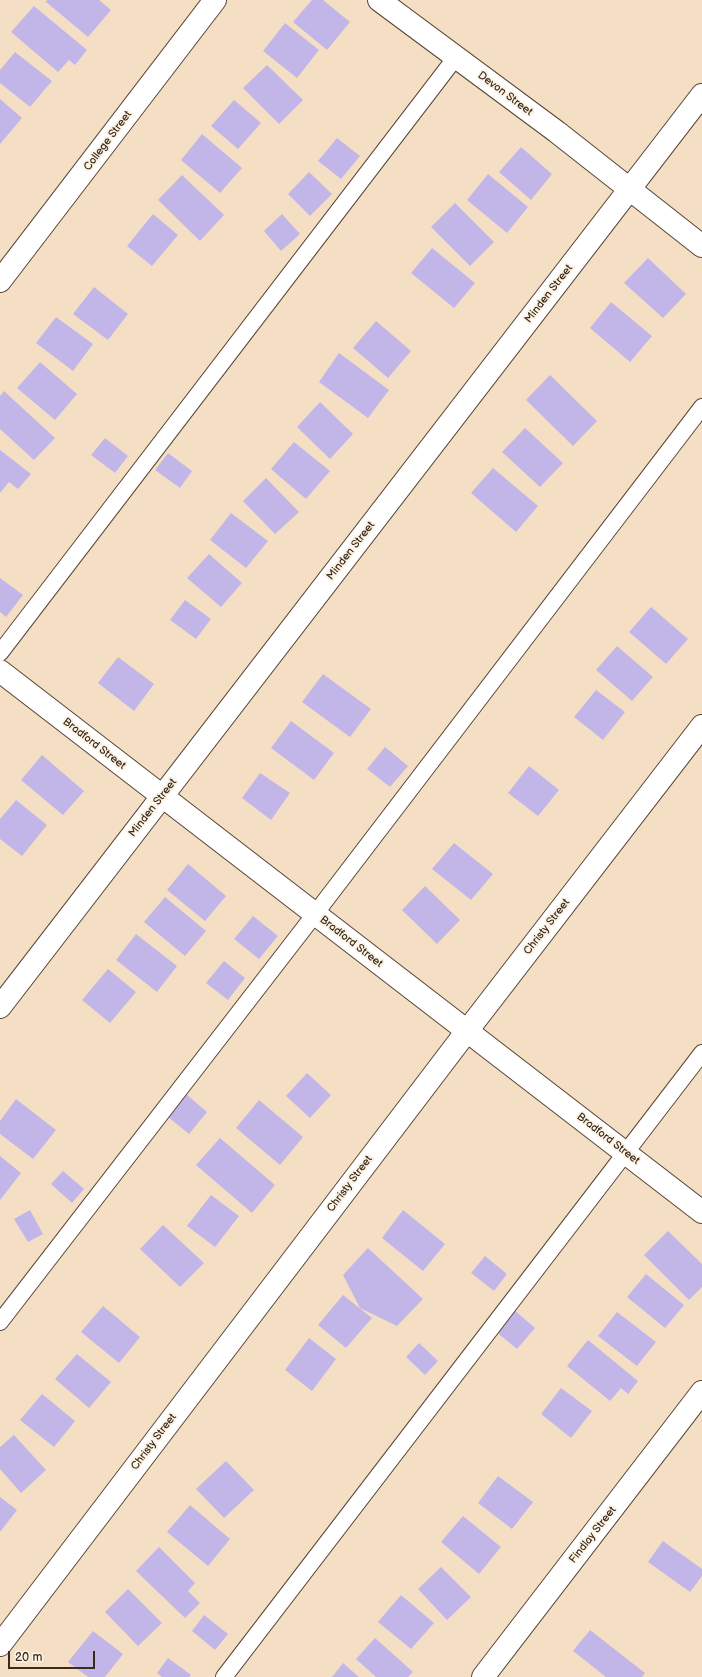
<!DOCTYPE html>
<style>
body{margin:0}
#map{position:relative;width:702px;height:1677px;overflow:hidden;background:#f5dfc4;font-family:"Balsamiq Sans",sans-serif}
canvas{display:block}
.scale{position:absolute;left:8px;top:1651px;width:87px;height:18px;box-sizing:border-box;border:2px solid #3b2a1e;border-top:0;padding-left:5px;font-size:12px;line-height:14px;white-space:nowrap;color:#3b2a1e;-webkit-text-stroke:3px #fcf5e5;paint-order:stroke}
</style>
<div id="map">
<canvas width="702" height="1677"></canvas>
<div class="scale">20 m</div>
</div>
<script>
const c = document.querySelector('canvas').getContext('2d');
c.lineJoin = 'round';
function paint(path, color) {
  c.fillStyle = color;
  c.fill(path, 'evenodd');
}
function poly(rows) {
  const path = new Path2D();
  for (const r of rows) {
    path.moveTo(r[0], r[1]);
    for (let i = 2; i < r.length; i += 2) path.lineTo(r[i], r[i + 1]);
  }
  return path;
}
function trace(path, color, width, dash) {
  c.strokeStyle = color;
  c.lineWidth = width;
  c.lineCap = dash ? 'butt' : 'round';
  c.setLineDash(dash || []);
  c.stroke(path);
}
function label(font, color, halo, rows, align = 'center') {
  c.font = font + ' "Balsamiq Sans",sans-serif';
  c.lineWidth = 4;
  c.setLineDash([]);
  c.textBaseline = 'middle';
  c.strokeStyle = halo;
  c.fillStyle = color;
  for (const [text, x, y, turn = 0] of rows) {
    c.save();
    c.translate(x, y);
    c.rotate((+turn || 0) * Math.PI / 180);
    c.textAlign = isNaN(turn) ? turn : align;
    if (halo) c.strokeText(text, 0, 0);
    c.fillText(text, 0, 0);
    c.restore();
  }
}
const building = poly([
 [47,0,99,0,111,10,88,37,46,2],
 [312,0,323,0,350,22,327,50,293,22],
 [34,6,87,50,75,65,69,60,58,72,11,32],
 [285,23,319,50,297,78,263,51],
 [15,52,52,81,30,107,0,83,0,70],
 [267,65,303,100,279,124,243,88],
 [0,99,22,118,0,144],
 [234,100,261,123,238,149,211,126],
 [202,134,242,168,220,193,181,160],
 [337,138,360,156,341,179,318,161],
 [521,147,552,174,531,200,499,172],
 [309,172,332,194,310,216,288,194],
 [488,174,528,207,507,233,467,200],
 [182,175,224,215,200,241,158,200],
 [455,203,494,242,470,266,431,227],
 [153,214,178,235,152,266,127,246],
 [282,214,300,234,281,251,264,231],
 [432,248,475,283,454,308,411,273],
 [648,258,686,294,663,318,624,283],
 [94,287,128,314,108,340,73,314],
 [611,302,652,336,630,362,590,328],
 [56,317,93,344,73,371,36,343],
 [376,321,411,351,388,378,353,348],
 [339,353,389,390,368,418,319,382],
 [40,362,77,394,55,420,17,388],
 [550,375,597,421,573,446,526,400],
 [4,391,55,438,34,460,0,429,0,396],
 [320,402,353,434,330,459,297,427],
 [525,428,563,463,540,487,502,452],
 [105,438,128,456,115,473,91,455],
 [294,442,330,471,306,499,271,469],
 [0,450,31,474,18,489,9,482,0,493],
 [168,453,192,471,180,488,155,470],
 [493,468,538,506,516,532,471,493],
 [266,478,299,512,275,534,243,501],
 [231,513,268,541,246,568,210,540],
 [209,554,242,583,221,607,187,578],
 [0,578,23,595,6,617,0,612],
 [185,600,211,619,196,639,170,620],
 [651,607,688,639,666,664,629,632],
 [617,646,653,677,632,701,596,670],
 [118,657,154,684,134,711,98,683],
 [323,674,371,709,350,737,302,702],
 [596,690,625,712,603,740,574,717],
 [291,721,334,753,314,780,271,748],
 [385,747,408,766,390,787,367,769],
 [42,755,84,791,63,815,21,780],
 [529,766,559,790,538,816,508,793],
 [260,773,290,793,271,820,242,798],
 [16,800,47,825,22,856,0,839,0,819],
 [454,843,493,874,471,900,432,869],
 [188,864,226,896,205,921,167,890],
 [425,886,460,920,437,944,402,910],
 [165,897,206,931,185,956,144,922],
 [253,916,278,936,259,959,234,939],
 [136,934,177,966,157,992,116,960],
 [224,961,245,978,228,1000,206,983],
 [108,969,136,992,110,1023,82,1000],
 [307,1073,331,1095,310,1118,286,1096],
 [186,1094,207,1112,189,1134,168,1117],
 [16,1099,56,1130,33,1159,0,1134,0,1121],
 [259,1100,303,1137,280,1165,236,1128],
 [220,1138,275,1185,252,1213,196,1165],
 [0,1156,21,1173,0,1200],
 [63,1171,84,1189,72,1203,51,1184],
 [211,1195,239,1216,215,1247,187,1226],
 [30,1210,43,1234,28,1242,14,1219],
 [403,1210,445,1244,423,1271,382,1238],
 [163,1225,204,1263,180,1287,140,1249],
 [668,1231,702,1264,702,1287,689,1300,644,1255],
 [368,1248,423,1299,397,1326,360,1308,343,1275],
 [485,1256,507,1274,494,1291,471,1273],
 [646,1274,684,1305,665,1328,627,1297],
 [343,1295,372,1318,346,1348,318,1325],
 [103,1306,140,1337,119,1363,81,1332],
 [513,1309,535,1328,517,1349,495,1331],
 [617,1312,656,1342,637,1366,598,1336],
 [309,1338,336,1359,312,1391,285,1370],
 [588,1340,638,1381,628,1394,621,1388,610,1401,567,1366],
 [419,1343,438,1361,425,1375,406,1357],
 [77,1354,111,1382,89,1408,55,1379],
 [561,1388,592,1411,571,1438,541,1414],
 [42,1394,75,1421,54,1447,20,1420],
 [14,1435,46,1470,21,1493,0,1469,0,1447],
 [226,1461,254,1490,224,1518,196,1489],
 [498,1476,533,1502,512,1529,478,1503],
 [0,1497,17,1510,0,1532],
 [190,1505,230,1539,208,1566,167,1532],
 [463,1516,501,1547,479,1574,441,1542],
 [663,1541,702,1569,702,1576,690,1592,648,1562],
 [159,1547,195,1583,188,1591,200,1603,185,1618,136,1571],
 [441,1567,471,1597,447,1620,418,1589],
 [128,1589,162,1623,138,1646,105,1612],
 [401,1595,434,1623,411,1649,378,1622],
 [204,1615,228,1634,215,1650,192,1631],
 [590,1630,645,1673,642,1677,606,1677,573,1651],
 [93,1631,123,1654,105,1677,88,1677,68,1662],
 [375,1638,413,1672,408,1677,376,1677,356,1659],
 [168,1658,191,1675,189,1677,162,1677,157,1673],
 [343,1663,359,1677,332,1677]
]);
const service = poly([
 [0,653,456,57],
 [0,1322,315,914,702,407],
 [224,1677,702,1053]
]);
const minor = poly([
 [379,0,557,132,702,246],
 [0,281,215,0],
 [0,671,702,1212],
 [0,1007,702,95],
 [0,1645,467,1031,702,726],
 [483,1677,702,1392]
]);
const streetNames = [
 ["Devon Street",505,94,37],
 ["College Street",108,141,-53],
 ["Minden Street",549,294,-52],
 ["Minden Street",351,551,-52],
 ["Bradford Street",94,744,38],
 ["Minden Street",153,808,-52],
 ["Christy Street",547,927,-52],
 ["Bradford Street",351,942,38],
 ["Bradford Street",608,1139,38],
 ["Christy Street",350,1184,-53],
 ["Christy Street",154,1442,-53],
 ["Findlay Street",593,1535,-52]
];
paint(building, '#c2b6e9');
trace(service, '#574537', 18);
trace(minor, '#574537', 24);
trace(service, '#fff', 16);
trace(minor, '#fff', 22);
label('11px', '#3b2a1e', '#fcf5e5', streetNames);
</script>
